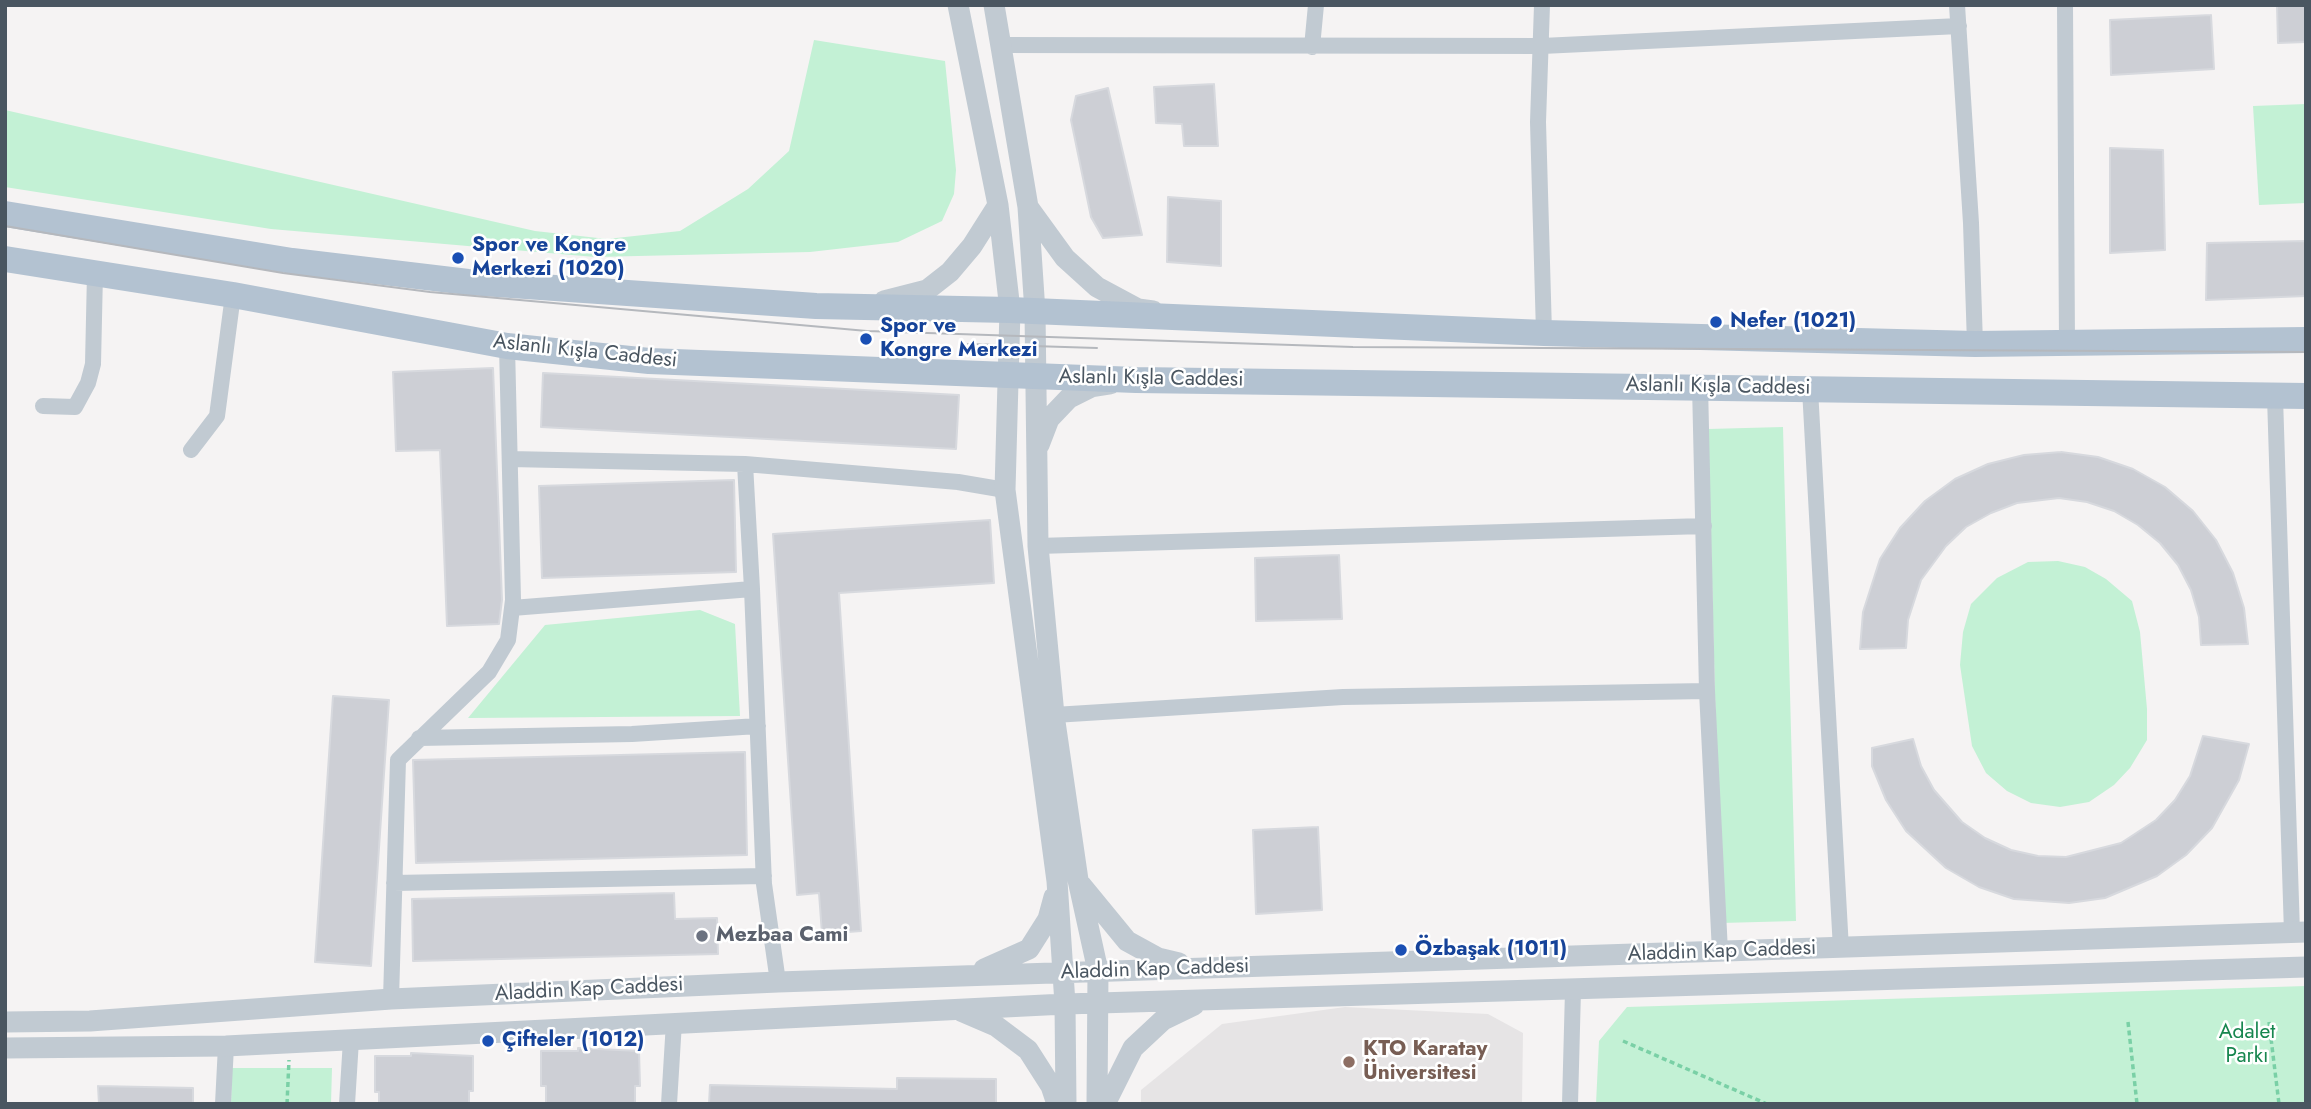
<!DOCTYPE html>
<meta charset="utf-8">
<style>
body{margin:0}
#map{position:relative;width:2311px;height:1109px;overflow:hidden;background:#f5f3f3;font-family:Jost,sans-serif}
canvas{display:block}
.frame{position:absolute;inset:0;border:7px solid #4a5661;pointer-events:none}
</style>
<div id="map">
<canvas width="2311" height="1109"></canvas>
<div class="frame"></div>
</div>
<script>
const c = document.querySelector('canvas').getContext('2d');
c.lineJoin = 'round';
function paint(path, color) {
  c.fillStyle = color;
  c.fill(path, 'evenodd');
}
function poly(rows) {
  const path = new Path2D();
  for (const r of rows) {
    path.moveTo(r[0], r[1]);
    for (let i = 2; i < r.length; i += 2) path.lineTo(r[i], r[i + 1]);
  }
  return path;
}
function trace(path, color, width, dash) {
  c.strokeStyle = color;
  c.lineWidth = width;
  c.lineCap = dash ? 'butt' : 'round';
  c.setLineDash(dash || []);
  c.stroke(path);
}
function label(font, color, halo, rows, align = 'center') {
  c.font = font + ' Jost,sans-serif';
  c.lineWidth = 5;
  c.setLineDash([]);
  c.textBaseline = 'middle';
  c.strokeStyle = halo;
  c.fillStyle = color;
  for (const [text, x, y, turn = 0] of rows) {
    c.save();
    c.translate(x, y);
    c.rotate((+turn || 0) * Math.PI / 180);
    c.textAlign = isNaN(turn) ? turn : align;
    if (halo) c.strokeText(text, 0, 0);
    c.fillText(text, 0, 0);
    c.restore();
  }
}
const education = poly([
 [1345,1007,1488,1014,1523,1033,1522,1104,1141,1104,1141,1090,1222,1024]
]);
const green = poly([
 [814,40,945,61,956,170,954,194,942,221,898,242,810,252,595,257,271,229,5,187,5,110,535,231,607,239,680,231,748,189,789,151],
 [2306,104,2306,203,2259,205,2253,106],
 [1783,427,1796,921,1721,923,1708,429],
 [2058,561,2085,567,2106,579,2132,601,2140,632,2147,709,2147,740,2130,768,2114,785,2089,802,2060,807,2031,803,2007,791,1986,773,1972,746,1960,665,1963,632,1971,604,1997,578,2028,562],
 [700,610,735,624,740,716,468,718,545,625],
 [2306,986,2306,1104,1596,1104,1599,1041,1627,1007],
 [232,1068,332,1068,331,1104,231,1104]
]);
const building = poly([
 [2277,5,2306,5,2306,42,2278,43,2277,5],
 [2211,15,2214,69,2111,75,2110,20,2211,15],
 [1214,84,1218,146,1184,146,1182,124,1156,123,1154,87,1214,84],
 [1108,88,1142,235,1103,238,1091,217,1071,120,1076,96,1108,88],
 [2110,148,2163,150,2165,250,2110,253,2110,148],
 [1168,197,1221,201,1221,266,1167,262,1168,197],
 [2306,241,2306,296,2206,300,2207,243,2306,241],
 [493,368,502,600,499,624,447,626,440,450,396,451,393,372,493,368],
 [543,373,959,395,956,449,541,427,543,373],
 [2061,452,2098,457,2133,469,2165,487,2193,511,2216,540,2233,573,2244,608,2248,644,2201,645,2199,617,2191,590,2178,565,2160,543,2138,525,2114,511,2087,502,2059,498,2017,503,1991,513,1966,527,1946,546,1921,580,1908,620,1906,648,1860,649,1863,612,1880,559,1900,528,1925,501,1955,479,1988,464,2024,455,2061,452],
 [734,480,736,572,542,578,539,486,734,480],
 [990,520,994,583,839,593,861,931,822,934,819,893,797,895,773,534,990,520],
 [1339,555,1342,619,1256,621,1255,558,1339,555],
 [333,696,389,700,371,966,315,962,333,696],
 [2203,736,2249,744,2239,780,2212,828,2186,855,2157,876,2105,898,2069,903,2014,899,1979,887,1946,868,1906,831,1886,800,1872,766,1872,748,1913,739,1921,766,1934,790,1962,822,1985,838,2011,850,2038,856,2066,857,2121,843,2156,820,2175,800,2190,776,2203,736],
 [745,752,747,855,416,863,413,760,745,752],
 [1318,827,1322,910,1256,914,1253,830,1318,827],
 [674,893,675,919,717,918,718,954,413,961,412,899,674,893],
 [578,1048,639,1051,640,1086,635,1086,635,1104,546,1104,546,1086,541,1086,541,1051,578,1051,578,1048],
 [411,1053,473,1056,473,1091,469,1091,469,1104,379,1104,379,1092,375,1092,375,1056,411,1056,411,1053],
 [897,1078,996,1079,996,1104,709,1104,710,1085,897,1089,897,1078],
 [98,1086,193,1088,193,1104,99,1104,98,1086]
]);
const path = poly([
 [2128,1022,2137,1104],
 [2269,1022,2279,1104],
 [1623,1041,1767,1104],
 [287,1104,289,1060]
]);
const minor = poly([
 [1542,5,1538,122,1544,333],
 [1957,5,1971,223,1975,344],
 [2065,5,2067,344],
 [1001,45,1542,46,1959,26],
 [1312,47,1316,5],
 [1700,385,1707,691,1720,952],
 [1810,389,1841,949],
 [2275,397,2292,933],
 [43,406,75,407,88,383,93,364,95,273],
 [191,450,217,416,233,295],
 [510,459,745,464],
 [1038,546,1704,526],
 [752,589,745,464,958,482,1005,490],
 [512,608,752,589,764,884,778,982],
 [1054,715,1343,697,1707,691],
 [419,738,632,734,758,726],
 [394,883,764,876],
 [391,999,398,760,489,672,508,640,513,600,507,346],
 [223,1104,226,1046],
 [347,1104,351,1040],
 [669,1104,674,1022],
 [1570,1104,1573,990]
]);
const tertiary = poly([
 [958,5,998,205,1010,310,1005,490,1057,881,1065,1004,1066,1104],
 [994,5,1028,207,1035,312,1038,546,1054,715,1078,880,1098,971,1097,1104],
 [1028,207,1065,258,1097,287,1138,309,1153,311],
 [884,301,927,290,950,272,972,246,998,205],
 [1039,445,1049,419,1069,398,1091,387,1110,384],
 [1081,885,1127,941,1158,958,1179,963],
 [984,969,1029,949,1048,919,1054,897],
 [961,1011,996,1026,1028,1050,1051,1086,1057,1104],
 [5,1022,90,1021,391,999,778,982,2306,932],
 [5,1048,226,1046,1065,1004,2306,967],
 [1105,1104,1133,1048,1163,1020,1194,1005]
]);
const primary = poly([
 [5,214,292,261,468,282,816,306,1010,310,1544,333,1975,344,2306,340],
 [5,259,233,295,507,346,649,361,1136,380,2306,396]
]);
const tram = poly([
 [5,226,283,273,430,292,867,331,1353,347,2306,352],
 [968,344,1097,348]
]);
const markers = [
 [458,258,7,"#1a4fb4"],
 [1716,322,7,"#1a4fb4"],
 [866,339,7,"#1a4fb4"],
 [702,936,7,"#6b7280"],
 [1401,950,7,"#1a4fb4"],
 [488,1041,7,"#1a4fb4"],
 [1349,1062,7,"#8d6e63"]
];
const transitNames = [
 ["Spor ve Kongre",472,246],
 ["Merkezi (1020)",472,270],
 ["Nefer (1021)",1730,322],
 ["Spor ve",880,327],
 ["Kongre Merkezi",880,351],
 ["Özbaşak (1011)",1415,950],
 ["Çifteler (1012)",502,1041]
];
const streetNames = [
 ["Aslanlı Kışla Caddesi",585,352,6],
 ["Aslanlı Kışla Caddesi",1151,379,1],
 ["Aslanlı Kışla Caddesi",1718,387,1],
 ["Aladdin Kap Caddesi",1722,952,-2],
 ["Aladdin Kap Caddesi",1155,970,-2],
 ["Aladdin Kap Caddesi",589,990,-3]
];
const worshipNames = [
 ["Mezbaa Cami",716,936]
];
const parkNames = [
 ["Adalet",2247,1033],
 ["Parkı",2247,1057]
];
const educationNames = [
 ["KTO Karatay",1363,1050],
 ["Üniversitesi",1363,1074]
];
paint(education, '#e6e4e5');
paint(green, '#c3f1d5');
paint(building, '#cdcfd5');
trace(building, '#d7d9de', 2);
trace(path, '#7ad0a6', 3.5, [5, 3.5]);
trace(minor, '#c1cad2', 16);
trace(tertiary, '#c1cad2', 21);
trace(primary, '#b3c2d1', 26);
trace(tram, '#b5b8bd', 2);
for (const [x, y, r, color] of markers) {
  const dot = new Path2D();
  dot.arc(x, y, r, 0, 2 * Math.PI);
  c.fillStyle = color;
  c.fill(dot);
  trace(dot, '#fff', 2.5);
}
label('bold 21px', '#164399', '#fff', transitNames, 'left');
label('21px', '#4a5661', '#fff', streetNames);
label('bold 21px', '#5b616d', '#fff', worshipNames, 'left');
label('21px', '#17864f', '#fff', parkNames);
label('bold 21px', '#785e54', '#fff', educationNames, 'left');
</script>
